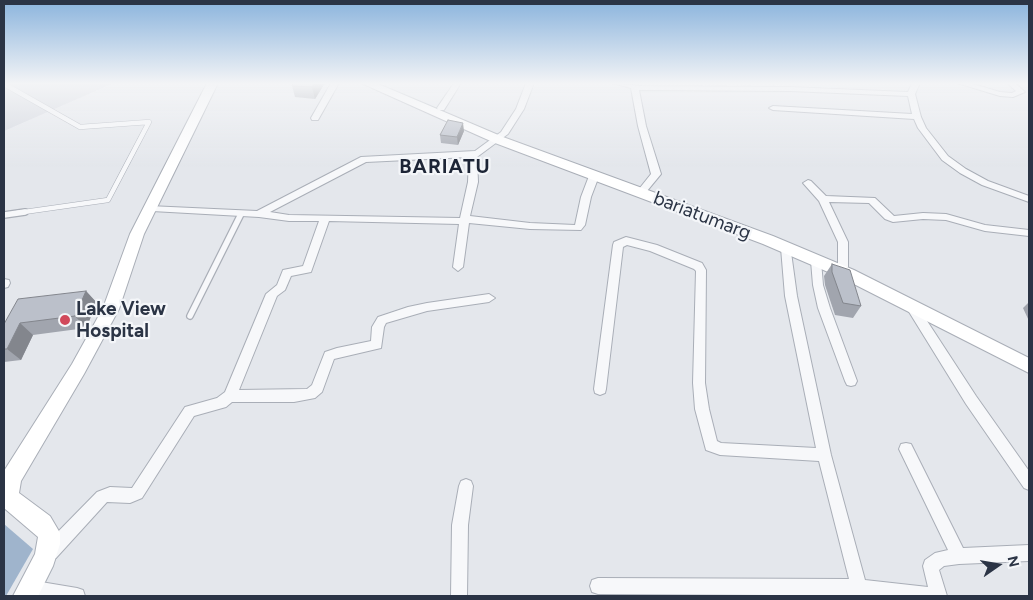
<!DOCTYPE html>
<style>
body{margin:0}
#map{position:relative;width:1033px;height:600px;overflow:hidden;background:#e4e7ec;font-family:Figtree,sans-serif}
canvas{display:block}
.frame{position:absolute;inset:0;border:5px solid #2b3445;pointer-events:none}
.north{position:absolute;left:973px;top:540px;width:50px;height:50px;-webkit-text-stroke:4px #f4f6f9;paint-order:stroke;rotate:77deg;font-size:14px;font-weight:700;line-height:20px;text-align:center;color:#2b3445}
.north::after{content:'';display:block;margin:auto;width:18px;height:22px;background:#2b3445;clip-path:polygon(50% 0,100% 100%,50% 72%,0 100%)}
</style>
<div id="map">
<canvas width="1033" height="600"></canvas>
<div class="frame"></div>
<div class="north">N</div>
</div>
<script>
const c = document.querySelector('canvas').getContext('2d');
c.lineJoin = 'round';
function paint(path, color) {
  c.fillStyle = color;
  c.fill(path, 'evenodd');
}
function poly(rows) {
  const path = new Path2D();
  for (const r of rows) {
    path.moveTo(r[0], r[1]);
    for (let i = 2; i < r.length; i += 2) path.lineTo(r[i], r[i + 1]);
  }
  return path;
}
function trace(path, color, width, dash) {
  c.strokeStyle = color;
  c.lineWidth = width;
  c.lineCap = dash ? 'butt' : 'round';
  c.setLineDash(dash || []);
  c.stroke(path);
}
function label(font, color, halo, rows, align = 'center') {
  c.font = font + ' Figtree,sans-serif';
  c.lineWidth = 4.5;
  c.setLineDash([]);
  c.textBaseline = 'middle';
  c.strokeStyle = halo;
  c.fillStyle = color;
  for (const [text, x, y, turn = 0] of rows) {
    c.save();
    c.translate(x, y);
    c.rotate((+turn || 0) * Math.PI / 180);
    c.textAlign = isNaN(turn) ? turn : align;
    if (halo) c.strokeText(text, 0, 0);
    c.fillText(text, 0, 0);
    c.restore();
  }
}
const built = poly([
 [4,83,114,83,4,131]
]);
const water = poly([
 [4,524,33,549,6,596,4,596]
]);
const laneFar1 = poly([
 [4,84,80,127,149,122,108,200,17,213]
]);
const lane = poly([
 [4,215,25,212],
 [190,316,241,214]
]);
const street = poly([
 [331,83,339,83,318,120,312,120,311,118,331,83],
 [454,83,461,83,444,110,438,110,437,108,454,83],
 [526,83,534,83,524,109,508,134,477,157,478,182,470,216,530,223,575,225,581,197,589,176,591,174,597,174,599,176,591,197,585,225,581,230,530,229,469,223,463,267,458,271,453,267,459,224,329,221,311,272,291,276,285,290,277,296,239,390,307,389,312,385,325,352,337,348,371,341,372,327,378,317,408,307,427,303,489,294,495,298,489,302,427,311,386,323,384,327,381,348,334,359,322,392,315,398,294,402,232,402,226,407,194,416,142,498,130,503,107,502,56,558,50,560,44,558,42,552,44,546,97,492,110,487,132,488,185,407,217,398,225,392,266,294,277,285,283,270,303,266,319,221,289,221,259,217,152,211,149,210,147,208,149,206,257,211,361,157,475,151,501,132,516,109,526,83],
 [469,157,468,182,460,218,289,215,270,212,366,162,469,157],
 [612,83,641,86,790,87,908,92,912,83,920,83,915,94,921,117,926,128,948,156,966,169,988,181,1029,196,1029,202,982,185,960,173,942,160,918,128,914,119,773,110,769,108,773,106,912,114,908,96,790,91,639,90,646,126,661,174,647,191,641,191,639,189,651,174,638,126,631,88,612,83],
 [957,83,970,83,1000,92,1012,93,1016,91,1007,83,1015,83,1025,92,1013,97,1000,96,957,83],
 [808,180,811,181,826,196,875,198,894,216,923,213,946,214,985,225,1029,230,1029,236,985,231,946,220,923,219,893,222,885,219,869,203,829,202,848,242,848,267,843,271,838,267,838,242,819,201,803,183,808,180],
 [626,237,657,245,702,263,706,270,705,383,709,409,717,441,721,443,816,448,785,296,781,248,782,245,790,245,797,296,831,455,865,580,928,587,923,566,925,560,935,553,948,550,899,449,901,444,906,443,911,444,963,548,1029,545,1029,561,959,564,944,566,939,570,947,596,598,594,592,592,590,586,592,580,598,578,849,579,819,461,720,455,706,450,695,409,693,383,696,271,694,269,650,251,627,245,623,247,606,389,605,393,600,395,595,393,594,389,613,245,614,242,626,237],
 [816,257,821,261,823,285,830,308,857,381,855,385,851,386,847,385,845,381,818,308,813,285,811,261,816,257],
 [4,279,9,280,10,283,8,287,4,288,4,279],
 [912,303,916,304,976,396,1029,471,1029,490,1024,488,966,404,906,307,908,304,912,303],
 [466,479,471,481,473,486,468,525,467,596,451,596,452,525,459,486,461,481,466,479],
 [29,580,77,588,83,590,85,596,29,596,23,594,21,588,23,582,29,580]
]);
const secondary = poly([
 [207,83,218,83,144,234,119,309,84,374,21,481,19,493,50,516,60,533,60,544,53,566,38,596,13,596,35,554,38,537,4,508,4,471,72,364,103,308,130,234,207,83],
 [361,83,376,83,503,137,773,236,854,270,1029,358,1029,373,842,278,763,244,495,143,361,83]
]);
const wall = poly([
 [293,83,325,83,315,99,295,97,292,86],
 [464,131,458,145,441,143,440,135],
 [832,264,861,306,853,318,835,315,825,285,824,276],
 [86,291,97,303,86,328,33,335,21,360,4,362,4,324],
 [1029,302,1029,321,1023,308]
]);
const shadedWall = poly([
 [314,83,325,83,315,99,312,87],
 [463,123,464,131,458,145,457,137],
 [86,291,97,303,86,328,75,316],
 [20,323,33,335,21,360,7,349]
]);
const building = poly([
 [293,83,314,83,312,87,292,86,293,83],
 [448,120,463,123,457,137,440,135,448,120],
 [832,264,850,270,861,306,843,303,832,272,832,264],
 [86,291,75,316,20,323,7,349,4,349,4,324,18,299,86,291]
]);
const markers = [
 [65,320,6,"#d1495b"]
];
const streetNames = [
 ["bariatumarg",702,216,21]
];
const poiNames = [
 ["Lake View",76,309],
 ["Hospital",76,331]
];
const farDistrictnames = [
 ["BARIATU",445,167]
];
paint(built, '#d2d6de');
paint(water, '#9fb4cc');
trace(laneFar1, '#a9aeb7', 5.5);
trace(lane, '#a9aeb7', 8);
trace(street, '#a9aeb7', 2);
trace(secondary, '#a9aeb7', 2);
trace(laneFar1, '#f7f8fa', 4.5);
trace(lane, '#f7f8fa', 5.5);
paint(street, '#f7f8fa');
paint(secondary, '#fff');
paint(wall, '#a1a5ae');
paint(shadedWall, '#83868d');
paint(building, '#bbc0ca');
trace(building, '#83868d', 1);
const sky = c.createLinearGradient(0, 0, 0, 167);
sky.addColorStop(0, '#8bb4dd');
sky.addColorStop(0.5, '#f3f4f6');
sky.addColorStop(1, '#f3f4f600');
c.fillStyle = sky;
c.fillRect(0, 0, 1033, 167);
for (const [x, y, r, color] of markers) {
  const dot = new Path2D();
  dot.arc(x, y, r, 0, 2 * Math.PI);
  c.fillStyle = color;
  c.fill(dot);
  trace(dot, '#f4f6f9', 2);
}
label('19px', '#2b3445', '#f4f6f9', streetNames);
label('bold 19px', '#2b3445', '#f4f6f9', poiNames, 'left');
c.letterSpacing = '1px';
label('bold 20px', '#1d2536', '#f4f6f9', farDistrictnames);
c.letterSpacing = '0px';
</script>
